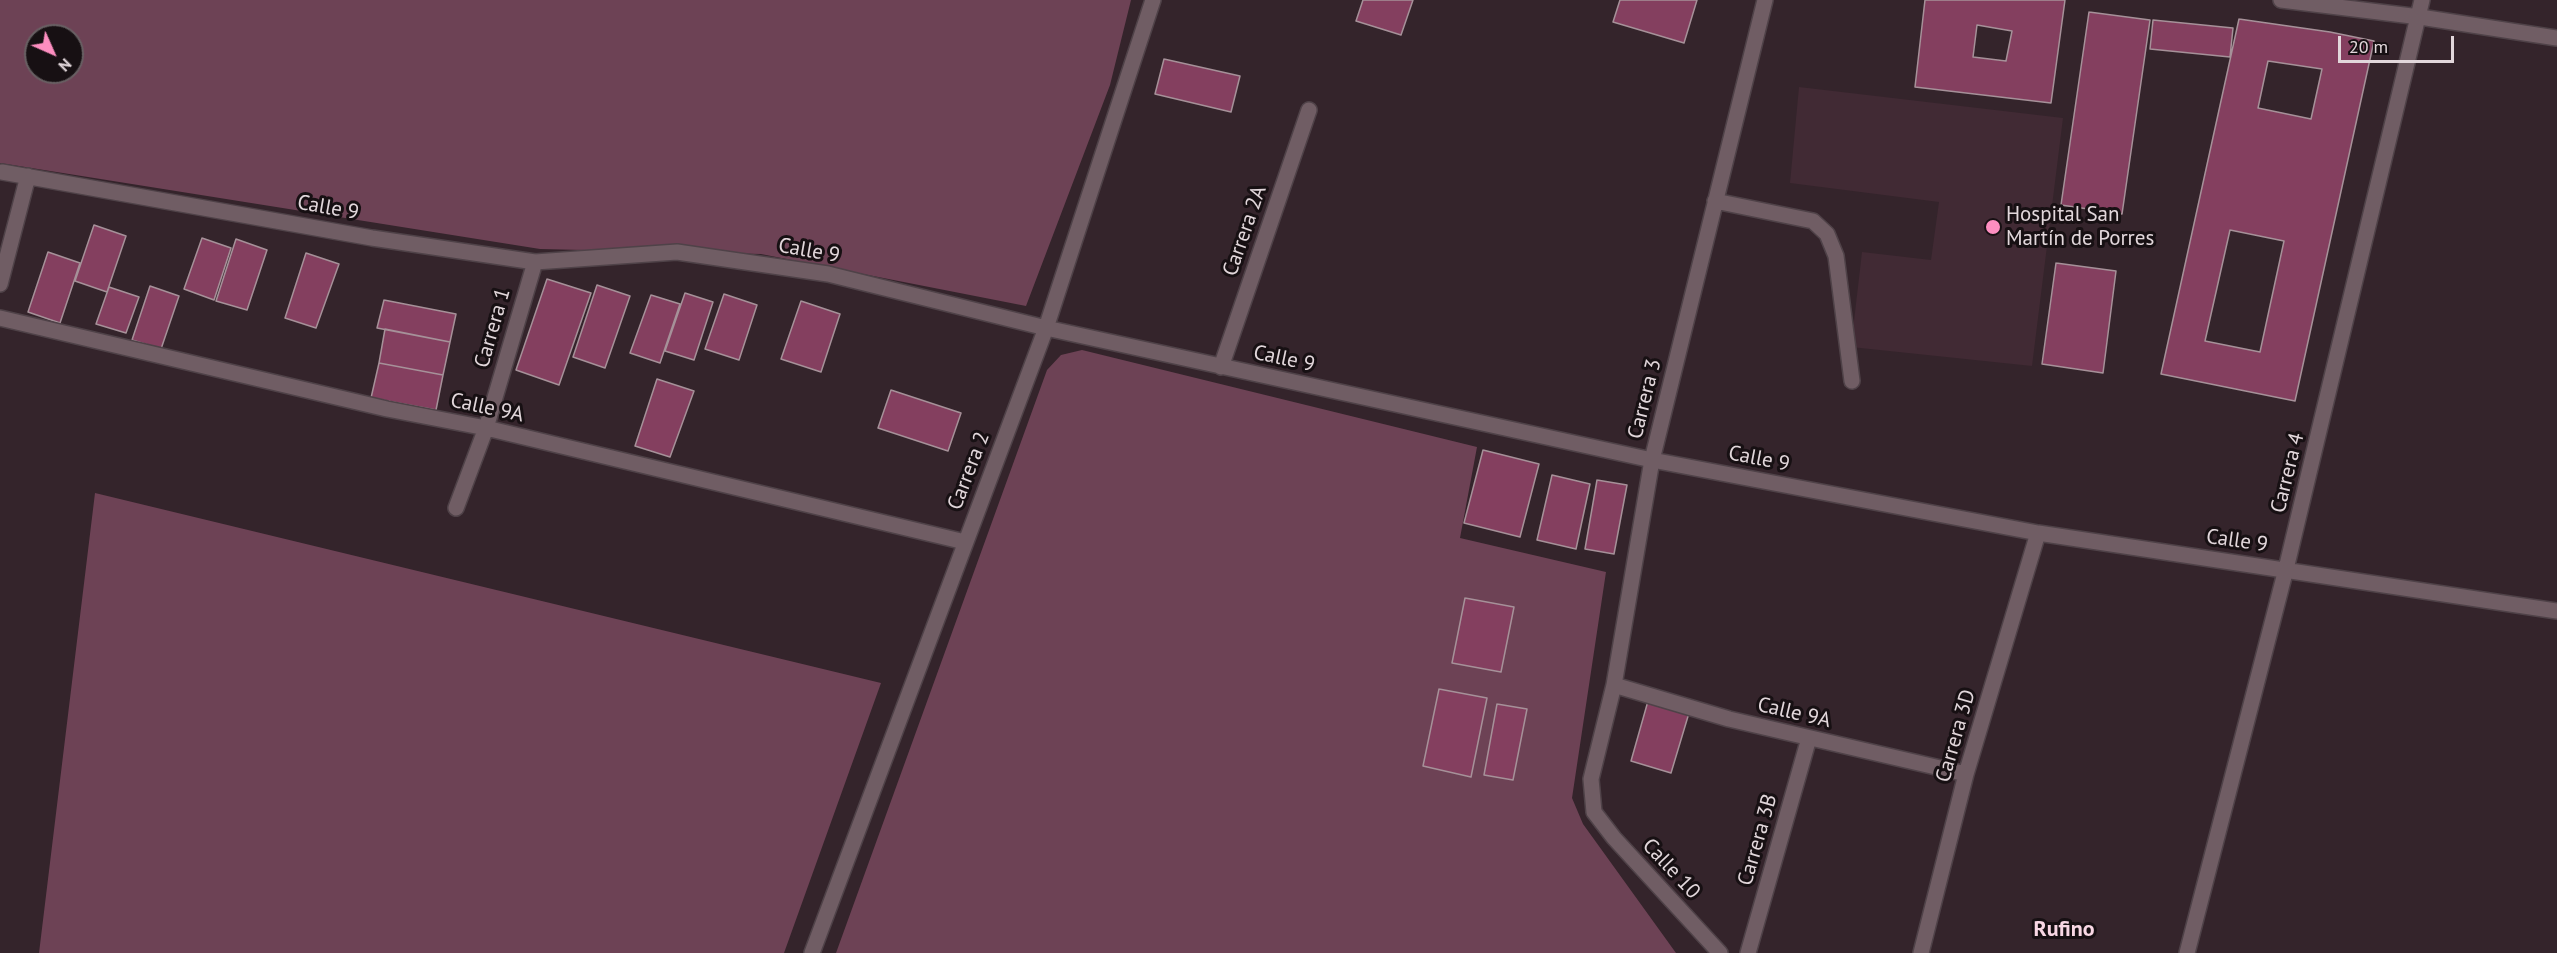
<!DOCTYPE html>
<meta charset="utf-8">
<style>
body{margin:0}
#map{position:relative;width:2557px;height:953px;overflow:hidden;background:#34242b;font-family:"PT Sans",sans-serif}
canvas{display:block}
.north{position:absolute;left:24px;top:24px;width:60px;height:60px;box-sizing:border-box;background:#171013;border:2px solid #686063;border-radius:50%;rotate:135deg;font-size:16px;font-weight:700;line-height:24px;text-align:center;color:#e2d7db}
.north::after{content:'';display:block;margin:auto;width:21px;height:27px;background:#fd8ec0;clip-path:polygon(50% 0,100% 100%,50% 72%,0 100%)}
.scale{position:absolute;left:2338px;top:36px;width:116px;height:27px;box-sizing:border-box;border:3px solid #e2d7db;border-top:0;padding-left:8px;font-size:18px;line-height:21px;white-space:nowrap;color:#e2d7db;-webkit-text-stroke:4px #171013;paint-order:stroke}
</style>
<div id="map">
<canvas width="2557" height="953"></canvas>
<div class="north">N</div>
<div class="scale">20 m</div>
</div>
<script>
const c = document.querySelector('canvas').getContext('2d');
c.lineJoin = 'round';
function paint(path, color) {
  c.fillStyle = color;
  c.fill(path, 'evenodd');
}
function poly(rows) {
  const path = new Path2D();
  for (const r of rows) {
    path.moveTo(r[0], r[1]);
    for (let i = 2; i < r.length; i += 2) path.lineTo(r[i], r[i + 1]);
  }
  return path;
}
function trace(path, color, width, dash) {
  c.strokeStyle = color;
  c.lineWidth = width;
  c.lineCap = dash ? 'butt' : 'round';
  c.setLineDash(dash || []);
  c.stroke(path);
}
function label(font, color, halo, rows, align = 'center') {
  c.font = font + ' "PT Sans",sans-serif';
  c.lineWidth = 6;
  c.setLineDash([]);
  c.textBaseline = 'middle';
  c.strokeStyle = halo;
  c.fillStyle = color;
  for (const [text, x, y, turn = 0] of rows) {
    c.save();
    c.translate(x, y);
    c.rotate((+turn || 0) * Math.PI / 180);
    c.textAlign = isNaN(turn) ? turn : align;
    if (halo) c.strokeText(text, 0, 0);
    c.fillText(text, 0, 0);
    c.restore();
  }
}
const built = poly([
 [1799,87,2063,118,2032,366,1851,347,1862,252,1931,260,1939,202,1790,183]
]);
const green = poly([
 [0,0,1131,0,1110,85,1026,306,761,254,540,249,0,163],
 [36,36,72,36,72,72,36,72],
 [1082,350,1477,447,1460,538,1606,572,1572,798,1583,824,1676,953,836,953,1047,370,1061,355],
 [95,493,881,683,784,953,39,953]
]);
const building = poly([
 [1363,0,1413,0,1401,35,1356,21,1363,0],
 [1620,0,1697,0,1684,43,1613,22,1620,0],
 [1925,0,2065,0,2051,103,1915,87,1925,0],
 [1977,25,2012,31,2006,61,1973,57,1977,25],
 [2089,12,2150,20,2122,214,2061,205,2089,12],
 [2239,19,2330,32,2374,41,2295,401,2161,374,2239,19],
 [2268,61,2322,69,2311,119,2258,108,2268,61],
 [2230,230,2284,241,2260,352,2205,341,2230,230],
 [2153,20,2233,28,2230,57,2150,49,2153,20],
 [1164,59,1240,76,1231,112,1155,94,1164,59],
 [94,225,126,236,107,292,75,281,94,225],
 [202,238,231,248,214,300,184,289,202,238],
 [236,239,267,250,247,310,216,301,236,239],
 [48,252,80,263,60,323,28,312,48,252],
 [306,253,339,264,316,328,285,318,306,253],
 [2056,263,2116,271,2103,373,2042,364,2056,263],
 [547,279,591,293,559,385,516,370,547,279],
 [597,285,630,296,605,368,573,357,597,285],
 [150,286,179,296,161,349,132,340,150,286],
 [109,287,139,297,126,333,96,324,109,287],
 [685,293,713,302,694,360,665,351,685,293],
 [724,294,757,305,739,360,705,349,724,294],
 [651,295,680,304,660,363,630,353,651,295],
 [384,300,456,314,450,342,377,328,384,300],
 [801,301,840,314,821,372,781,359,801,301],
 [385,329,450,342,443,375,379,363,385,329],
 [379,363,443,375,436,410,371,398,379,363],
 [657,379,694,391,670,457,635,446,657,379],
 [891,390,961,413,948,451,878,428,891,390],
 [1483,450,1539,464,1520,537,1464,523,1483,450],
 [1552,475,1590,484,1576,549,1537,540,1552,475],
 [1597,480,1627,485,1614,554,1585,549,1597,480],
 [1465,598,1514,607,1501,672,1452,663,1465,598],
 [1439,689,1487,698,1471,777,1423,766,1439,689],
 [1648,701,1689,713,1671,773,1631,761,1648,701],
 [1497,704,1527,709,1513,780,1484,775,1497,704]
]);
const minor = poly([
 [2281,0,2420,17,2557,38],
 [2,172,372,238,535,262,677,252,828,274,1046,328,1652,460,2038,533,2557,611],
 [1715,201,1813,221,1827,234,1836,256,1852,381],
 [0,284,28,176],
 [0,318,387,409,486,428,965,542],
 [1221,367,1309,110],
 [456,508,486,428,535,262],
 [1614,685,1729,719,1966,774],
 [812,953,1046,328,1153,0],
 [1720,953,1614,838,1594,812,1591,779,1614,685,1652,460,1765,0],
 [1748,953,1809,738],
 [1921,953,1966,774,2038,533],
 [2187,953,2286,569,2422,0]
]);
const markers = [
 [1993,227,8,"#fd8ec0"]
];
const streetNames = [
 ["Calle 9",328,208,10],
 ["Carrera 2A",1245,231,-71],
 ["Calle 9",809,251,10],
 ["Carrera 1",493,328,-74],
 ["Calle 9",1284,359,12],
 ["Carrera 3",1645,399,-76],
 ["Calle 9A",487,408,12],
 ["Calle 9",1759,459,11],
 ["Carrera 2",969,471,-69],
 ["Carrera 4",2288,473,-76],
 ["Calle 9",2237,541,8],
 ["Calle 9A",1794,713,13],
 ["Carrera 3D",1956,736,-74],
 ["Carrera 3B",1758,840,-74],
 ["Calle 10",1671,869,47]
];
const poiNames = [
 ["Hospital San",2006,215],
 ["Martín de Porres",2006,239]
];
const neighbourhoodNames = [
 ["Rufino",2064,930]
];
paint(built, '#412a34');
paint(green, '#6d4255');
paint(building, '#843f5f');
trace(building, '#a69199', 1.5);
trace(minor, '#4f4248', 18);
trace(minor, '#705d64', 15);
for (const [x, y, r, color] of markers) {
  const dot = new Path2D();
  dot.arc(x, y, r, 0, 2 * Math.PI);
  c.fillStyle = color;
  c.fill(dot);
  trace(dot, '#171013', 2);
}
label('21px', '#e2d7db', '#171013', streetNames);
label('21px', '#e2d7db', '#171013', poiNames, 'left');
label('bold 22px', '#f8d7e4', '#171013', neighbourhoodNames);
</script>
